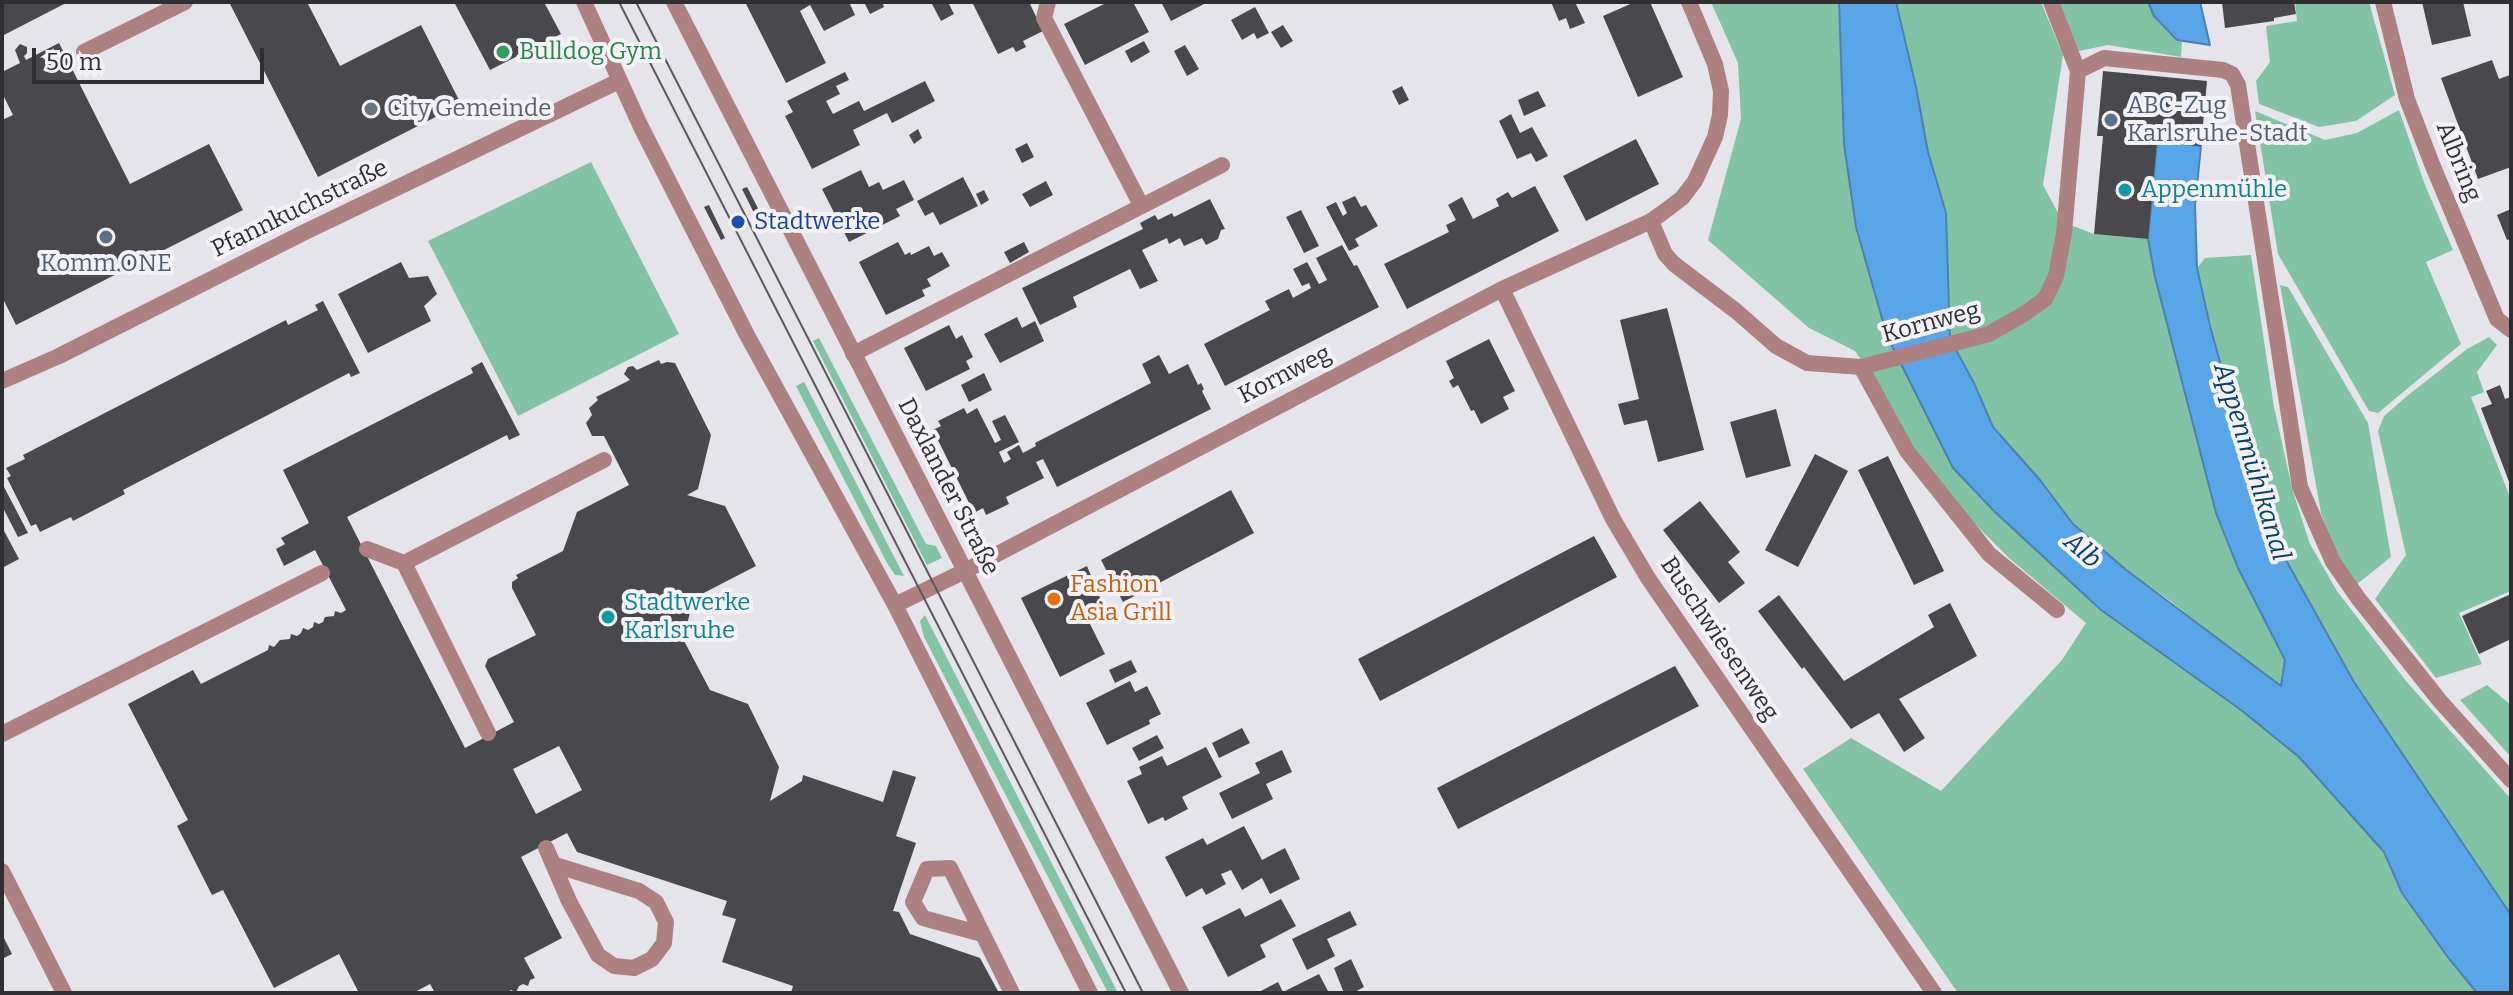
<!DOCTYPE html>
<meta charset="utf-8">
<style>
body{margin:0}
#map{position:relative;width:2513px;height:995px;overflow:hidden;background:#e6e4eb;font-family:Bitter,serif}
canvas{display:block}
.frame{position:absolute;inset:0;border:4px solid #2f2e31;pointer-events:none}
.scale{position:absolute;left:32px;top:48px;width:232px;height:36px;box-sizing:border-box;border:4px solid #2f2e31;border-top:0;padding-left:10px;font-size:24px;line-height:28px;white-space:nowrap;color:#2f2e31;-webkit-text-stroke:6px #f4f2f8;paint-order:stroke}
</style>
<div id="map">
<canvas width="2513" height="995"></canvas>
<div class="frame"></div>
<div class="scale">50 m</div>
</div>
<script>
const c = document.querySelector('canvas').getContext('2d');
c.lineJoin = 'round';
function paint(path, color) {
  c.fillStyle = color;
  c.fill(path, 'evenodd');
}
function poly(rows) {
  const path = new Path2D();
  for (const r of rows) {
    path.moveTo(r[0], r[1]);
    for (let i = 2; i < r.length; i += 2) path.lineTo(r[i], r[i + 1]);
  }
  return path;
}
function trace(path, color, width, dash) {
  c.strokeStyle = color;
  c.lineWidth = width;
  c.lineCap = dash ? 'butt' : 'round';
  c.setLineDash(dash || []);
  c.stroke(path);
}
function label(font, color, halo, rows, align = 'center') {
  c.font = font + ' Bitter,serif';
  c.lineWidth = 8;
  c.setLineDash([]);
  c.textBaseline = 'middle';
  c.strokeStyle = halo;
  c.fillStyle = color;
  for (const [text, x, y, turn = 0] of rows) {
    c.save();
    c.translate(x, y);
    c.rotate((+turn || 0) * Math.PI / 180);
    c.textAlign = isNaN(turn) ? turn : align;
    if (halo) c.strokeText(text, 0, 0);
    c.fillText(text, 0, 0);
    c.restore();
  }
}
const green = poly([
 [1711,2,1839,2,1844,144,1995,512,2101,610,2241,710,2299,757,2384,852,2402,893,2447,956,2477,993,1958,993,1803,769,1851,738,1941,791,2062,660,2086,623,2009,558,1955,504,1904,433,1878,384,1855,351,1809,328,1708,240,1741,119,1738,63],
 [1896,2,2041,2,2063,55,2043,185,2063,222,2094,234,2148,239,2155,277,2216,513,2238,568,2285,660,2282,686,2257,670,2169,600,2125,569,2073,524,2040,480,1993,427,1974,383,1950,339,1928,152,1916,87],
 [2057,2,2148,2,2155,16,2177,40,2182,42,2181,57,2108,45,2074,52],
 [2295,2,2369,2,2395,95,2356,121,2319,127,2259,104,2256,81,2270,62,2266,26,2297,21],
 [2399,110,2425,185,2453,250,2426,262,2461,344,2378,413,2369,411,2278,254,2255,111,2325,140,2357,133],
 [591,162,679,334,518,416,428,241],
 [2251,255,2274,407,2293,492,2310,544,2337,591,2406,681,2511,799,2511,915,2354,682,2282,553,2254,484,2210,326,2197,268,2205,258],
 [2280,285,2288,287,2368,423,2391,557,2356,585,2336,553,2321,513],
 [2489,337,2497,345,2477,372,2484,392,2471,397,2511,500,2511,591,2459,613,2482,664,2436,678,2375,599,2406,555,2378,431,2384,416,2407,396,2467,349],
 [819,338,926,544,936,546,942,558,927,565,813,341],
 [804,382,817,407,904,576,895,575,887,563,796,386],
 [925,615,1118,993,1108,993,924,637,920,621],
 [2487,685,2511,705,2511,757,2460,700]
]);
const water = poly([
 [1839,2,1896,2,1916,87,1928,152,1946,213,1950,339,1974,383,1993,427,2040,480,2073,524,2125,569,2281,686,2285,660,2238,568,2216,513,2155,277,2148,239,2157,141,2201,146,2195,205,2197,268,2210,326,2254,484,2282,553,2354,682,2511,915,2511,993,2477,993,2447,956,2402,893,2384,852,2299,757,2241,710,2101,610,1995,512,1953,468,1887,336,1856,227,1844,144,1839,2],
 [2148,2,2200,2,2210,45,2177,40,2154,16,2148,2]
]);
const building = poly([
 [2,2,68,2,2,36],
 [229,2,307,2,340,66,421,25,461,104,318,177],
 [454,2,544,2,561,34,490,70],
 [745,2,849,2,855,15,824,31,810,5,800,11,826,63,786,83],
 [864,2,882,2,884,7,870,14],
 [936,2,948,2,954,14,941,21,932,4],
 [972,2,1029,2,1043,31,1023,41,1026,47,1016,52,1013,47,998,54],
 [1108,2,1133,2,1149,32,1085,65,1064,24],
 [1161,2,1208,2,1171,21],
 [1551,2,1575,2,1585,23,1570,29,1566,18,1559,21],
 [1635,2,1650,2,1683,77,1638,97,1603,16],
 [2222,2,2294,2,2296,14,2274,18,2274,21,2225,28],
 [2422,2,2463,2,2471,36,2432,45],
 [1255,7,1269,33,1257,39,1254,33,1242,40,1231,20],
 [1283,25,1293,41,1281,48,1271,32],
 [1144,41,1150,52,1131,63,1125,51],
 [59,43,130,184,209,144,243,210,16,325,2,297,2,120,13,115,2,93,2,72,20,63,15,50,20,44,27,47,27,53,24,56,26,60],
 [1185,45,1199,69,1187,76,1174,51],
 [2492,60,2499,79,2510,75,2511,78,2511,167,2478,179,2441,78],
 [2103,71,2207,81,2201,146,2157,141,2148,239,2094,234,2103,136,2097,136],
 [845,72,849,80,836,86,840,94,826,101,833,114,859,101,864,111,925,81,935,101,892,123,887,113,853,130,860,145,812,169,785,116,793,112,787,101],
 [1402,86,1409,100,1399,105,1392,91],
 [1538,91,1546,106,1524,116,1518,100],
 [1511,114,1520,133,1532,127,1548,156,1536,162,1531,153,1517,159,1499,121],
 [918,129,922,138,914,144,909,135],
 [1636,139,1659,184,1586,221,1563,176],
 [1027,143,1034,157,1022,163,1015,149],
 [861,170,869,187,879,182,883,190,904,180,914,200,896,209,900,216,849,242,822,189],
 [963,177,978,206,940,225,933,212,925,216,917,201],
 [1046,181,1053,195,1030,207,1022,194],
 [1535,186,1559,231,1407,309,1384,264,1449,232,1446,225,1456,220,1448,205,1462,197,1473,219,1499,206,1496,199,1508,192,1512,198],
 [747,187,763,218,758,221,742,189],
 [984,190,989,200,981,205,976,194],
 [1355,196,1361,207,1366,205,1378,226,1355,239,1359,246,1349,251,1326,207,1336,202,1343,216,1347,213,1342,202],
 [1210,199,1225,229,1221,230,1218,239,1206,245,1202,238,1184,246,1180,238,1169,244,1167,238,1142,250,1158,281,1140,289,1130,269,1073,297,1077,307,1040,325,1022,288,1143,229,1140,223,1155,215,1158,220,1172,213,1174,217],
 [709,205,725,238,721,240,704,207],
 [2511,209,2511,239,2507,240,2497,215],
 [1301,210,1319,246,1304,253,1286,217],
 [898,242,905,255,910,252,911,255,929,246,934,256,942,252,950,266,927,279,931,286,922,290,925,296,886,315,859,262],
 [1024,242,1029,252,1010,263,1004,252],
 [1342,245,1354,266,1357,265,1379,307,1225,386,1204,344,1270,310,1265,301,1289,289,1293,298,1311,288,1309,283,1302,286,1293,269,1307,262,1319,284,1327,280,1316,258],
 [401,262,409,278,428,276,437,294,424,306,431,321,368,353,338,294],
 [323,301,360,373,351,377,349,373,123,490,125,494,73,521,71,517,40,532,36,524,31,526,7,478,11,476,6,468,25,459,23,455,286,320,288,325,318,310,315,305],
 [1667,308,1704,450,1658,462,1647,420,1624,425,1618,404,1639,399,1620,320],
 [1017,317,1022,328,1035,321,1044,341,1000,363,984,334],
 [949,325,956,339,962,335,973,357,966,361,970,369,926,391,904,348],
 [1489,339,1515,391,1503,397,1509,409,1481,424,1474,410,1471,411,1458,385,1453,388,1449,381,1454,378,1446,361],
 [1159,355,1169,374,1188,364,1198,385,1201,383,1204,389,1202,391,1211,409,1057,487,1043,459,1036,462,1044,478,1006,497,1009,504,986,515,983,508,974,513,933,430,941,426,938,421,964,408,967,414,977,408,995,443,1001,440,992,421,1005,415,1019,442,999,452,1004,463,1011,459,1007,452,1019,445,1023,453,1036,446,1035,443,1151,383,1142,364],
 [659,360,661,364,667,362,675,363,711,435,698,489,687,495,725,506,756,566,694,598,683,639,710,690,748,704,779,767,770,801,802,781,803,775,883,802,893,770,916,777,896,836,916,843,893,911,899,912,910,934,980,958,999,993,791,993,793,986,722,962,736,919,722,915,727,901,577,852,567,833,521,857,562,938,524,958,535,978,530,980,528,986,523,984,519,986,516,992,511,990,507,993,435,993,430,984,413,993,359,993,339,954,274,988,223,890,212,895,177,826,188,820,128,704,193,670,201,684,268,650,269,645,274,647,280,640,290,639,291,634,297,636,301,633,303,628,308,630,313,627,314,622,319,624,323,622,325,617,334,616,335,611,341,613,346,610,315,550,284,566,276,549,285,544,281,538,309,523,283,470,473,373,471,368,482,362,520,435,509,440,507,435,347,517,465,748,514,722,485,666,488,659,536,635,512,588,512,582,518,578,516,575,563,551,577,512,629,485,604,436,592,436,586,423,592,415,589,408,598,400,596,397,630,380,624,374,628,367,633,366,637,370],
 [559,746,582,790,536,814,513,769],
 [984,373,992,390,969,402,961,385],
 [2500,385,2505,399,2511,397,2511,487,2481,408,2492,404,2486,391],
 [1776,409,1791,466,1746,478,1730,422],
 [1815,454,1848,471,1798,567,1765,550],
 [1888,456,1944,571,1914,585,1858,470],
 [2,483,28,533,18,537,2,506],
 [1231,490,1254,533,1123,602,1101,560],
 [1700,501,1740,552,1728,562,1745,583,1719,603,1663,530],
 [2,527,19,559,2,568],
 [1594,536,1617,577,1380,701,1358,659],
 [1087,566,1109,620,1101,624,1097,616,1088,620,1105,654,1060,677,1021,598],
 [2511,594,2511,639,2479,654,2462,616],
 [1779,595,1844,681,1934,627,1928,615,1950,603,1977,656,1899,699,1925,738,1904,752,1879,713,1851,729,1804,667,1802,669,1758,611],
 [1131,660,1137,672,1115,683,1109,670],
 [1675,666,1699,706,1458,829,1437,788],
 [1130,681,1135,692,1147,686,1161,714,1149,720,1150,724,1107,745,1086,703],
 [1242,728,1250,743,1219,758,1212,743],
 [1157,735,1164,748,1139,761,1132,748],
 [1206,747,1222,777,1182,797,1188,809,1165,821,1163,817,1148,824,1127,781,1142,774,1139,767,1162,756,1167,766],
 [1282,750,1292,772,1266,784,1273,799,1232,819,1219,793,1260,773,1255,763],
 [1244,826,1262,860,1285,848,1300,879,1270,894,1262,878,1242,890,1231,870,1221,874,1226,884,1206,895,1202,888,1186,897,1165,857,1203,838,1207,845],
 [1281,899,1296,926,1260,945,1266,957,1228,977,1202,927,1240,908,1245,917],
 [1350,911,1357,925,1327,939,1335,956,1307,970,1292,939],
 [2,934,12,954,2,959],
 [1351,959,1364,987,1353,993,1344,993,1334,968],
 [1319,974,1329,993,1257,993,1278,982,1283,992]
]);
const service = poly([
 [1048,2,1044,18,1141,205],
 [84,52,185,2],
 [2078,71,2104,58,2223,70,2232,74,2238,85,2300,487,2333,562,2358,598,2440,701,2511,780],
 [1651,221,1665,254,1674,264,1736,311,1776,346,1807,363,1861,367,1989,334,2024,314,2045,299,2056,276,2064,233,2078,71,2051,2],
 [853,354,1222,165],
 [1861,367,1907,451,1989,554,2057,610],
 [367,549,404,563,488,733],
 [404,563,604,460],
 [2,734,322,573],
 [546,848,569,901,598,955,614,966,634,968,652,959,664,943,666,922,656,902,639,891,555,865],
 [2,871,64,993],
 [982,934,923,918,913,902,927,869,950,868,1012,993]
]);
const minor = poly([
 [674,2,1181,993],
 [2383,2,2407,99,2432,164,2497,319,2511,330],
 [1502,289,1613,519,1648,578,1934,993],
 [2,381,57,357,305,232,619,81],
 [895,605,965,571,1502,289,1651,221,1665,211,1682,198,1695,181,1715,137,1720,115,1721,91,1715,64,1689,2]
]);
const tertiary = poly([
 [584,2,641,127,747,335,895,605,1090,993]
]);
const tram = poly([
 [619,2,1126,993],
 [636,2,1143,993]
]);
const markers = [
 [503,52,8,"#2e9e5b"],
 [371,109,8,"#6b7280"],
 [2111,120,8,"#5c6f8a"],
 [2125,190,8,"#0f9aa8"],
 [738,222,8,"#1a4fb4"],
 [106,237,8,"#5c6f8a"],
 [1054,599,8,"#e8710a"],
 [608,617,8,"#0f9aa8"]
];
const leisureNames = [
 ["Bulldog Gym",519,52]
];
const serviceNames = [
 ["ABC-Zug",2127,106],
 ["Karlsruhe-Stadt",2127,134],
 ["Komm.ONE",106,264,"center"]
];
const worshipNames = [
 ["City Gemeinde",387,109]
];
const streetNames = [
 ["Albring",2458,162,68],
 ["Pfannkuchstraße",300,209,-26],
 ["Kornweg",1931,323,-15],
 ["Kornweg",1285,375,-27],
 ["Daxlander Straße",948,487,63],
 ["Buschwiesenweg",1719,639,56]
];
const cultureNames = [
 ["Appenmühle",2141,190],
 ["Stadtwerke",624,603],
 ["Karlsruhe",624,631]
];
const transitNames = [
 ["Stadtwerke",754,222]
];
const foodNames = [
 ["Fashion",1070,585],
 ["Asia Grill",1070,613]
];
const waterNames = [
 ["Appenmühlkanal",2251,462,73],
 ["Alb",2082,551,41]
];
paint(green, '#83c3a5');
paint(water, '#58a5e8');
trace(water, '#4c81b1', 2);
paint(building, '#49484d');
trace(service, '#ad8082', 16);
trace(minor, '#ad8082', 16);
trace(tertiary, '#ad8082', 16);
trace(tram, '#5b595d', 2);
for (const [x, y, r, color] of markers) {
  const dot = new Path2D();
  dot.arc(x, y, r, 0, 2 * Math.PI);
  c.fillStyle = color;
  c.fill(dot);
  trace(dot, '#f4f2f8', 3);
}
label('24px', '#27864d', '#f4f2f8', leisureNames, 'left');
label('24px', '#4e5e75', '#f4f2f8', serviceNames, 'left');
label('24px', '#5b616d', '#f4f2f8', worshipNames, 'left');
label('24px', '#2f2e31', '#f4f2f8', streetNames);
label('24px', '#0d838f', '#f4f2f8', cultureNames, 'left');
label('24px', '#164399', '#f4f2f8', transitNames, 'left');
label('24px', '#c56008', '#f4f2f8', foodNames, 'left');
label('italic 26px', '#023f6a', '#f4f2f8', waterNames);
</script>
